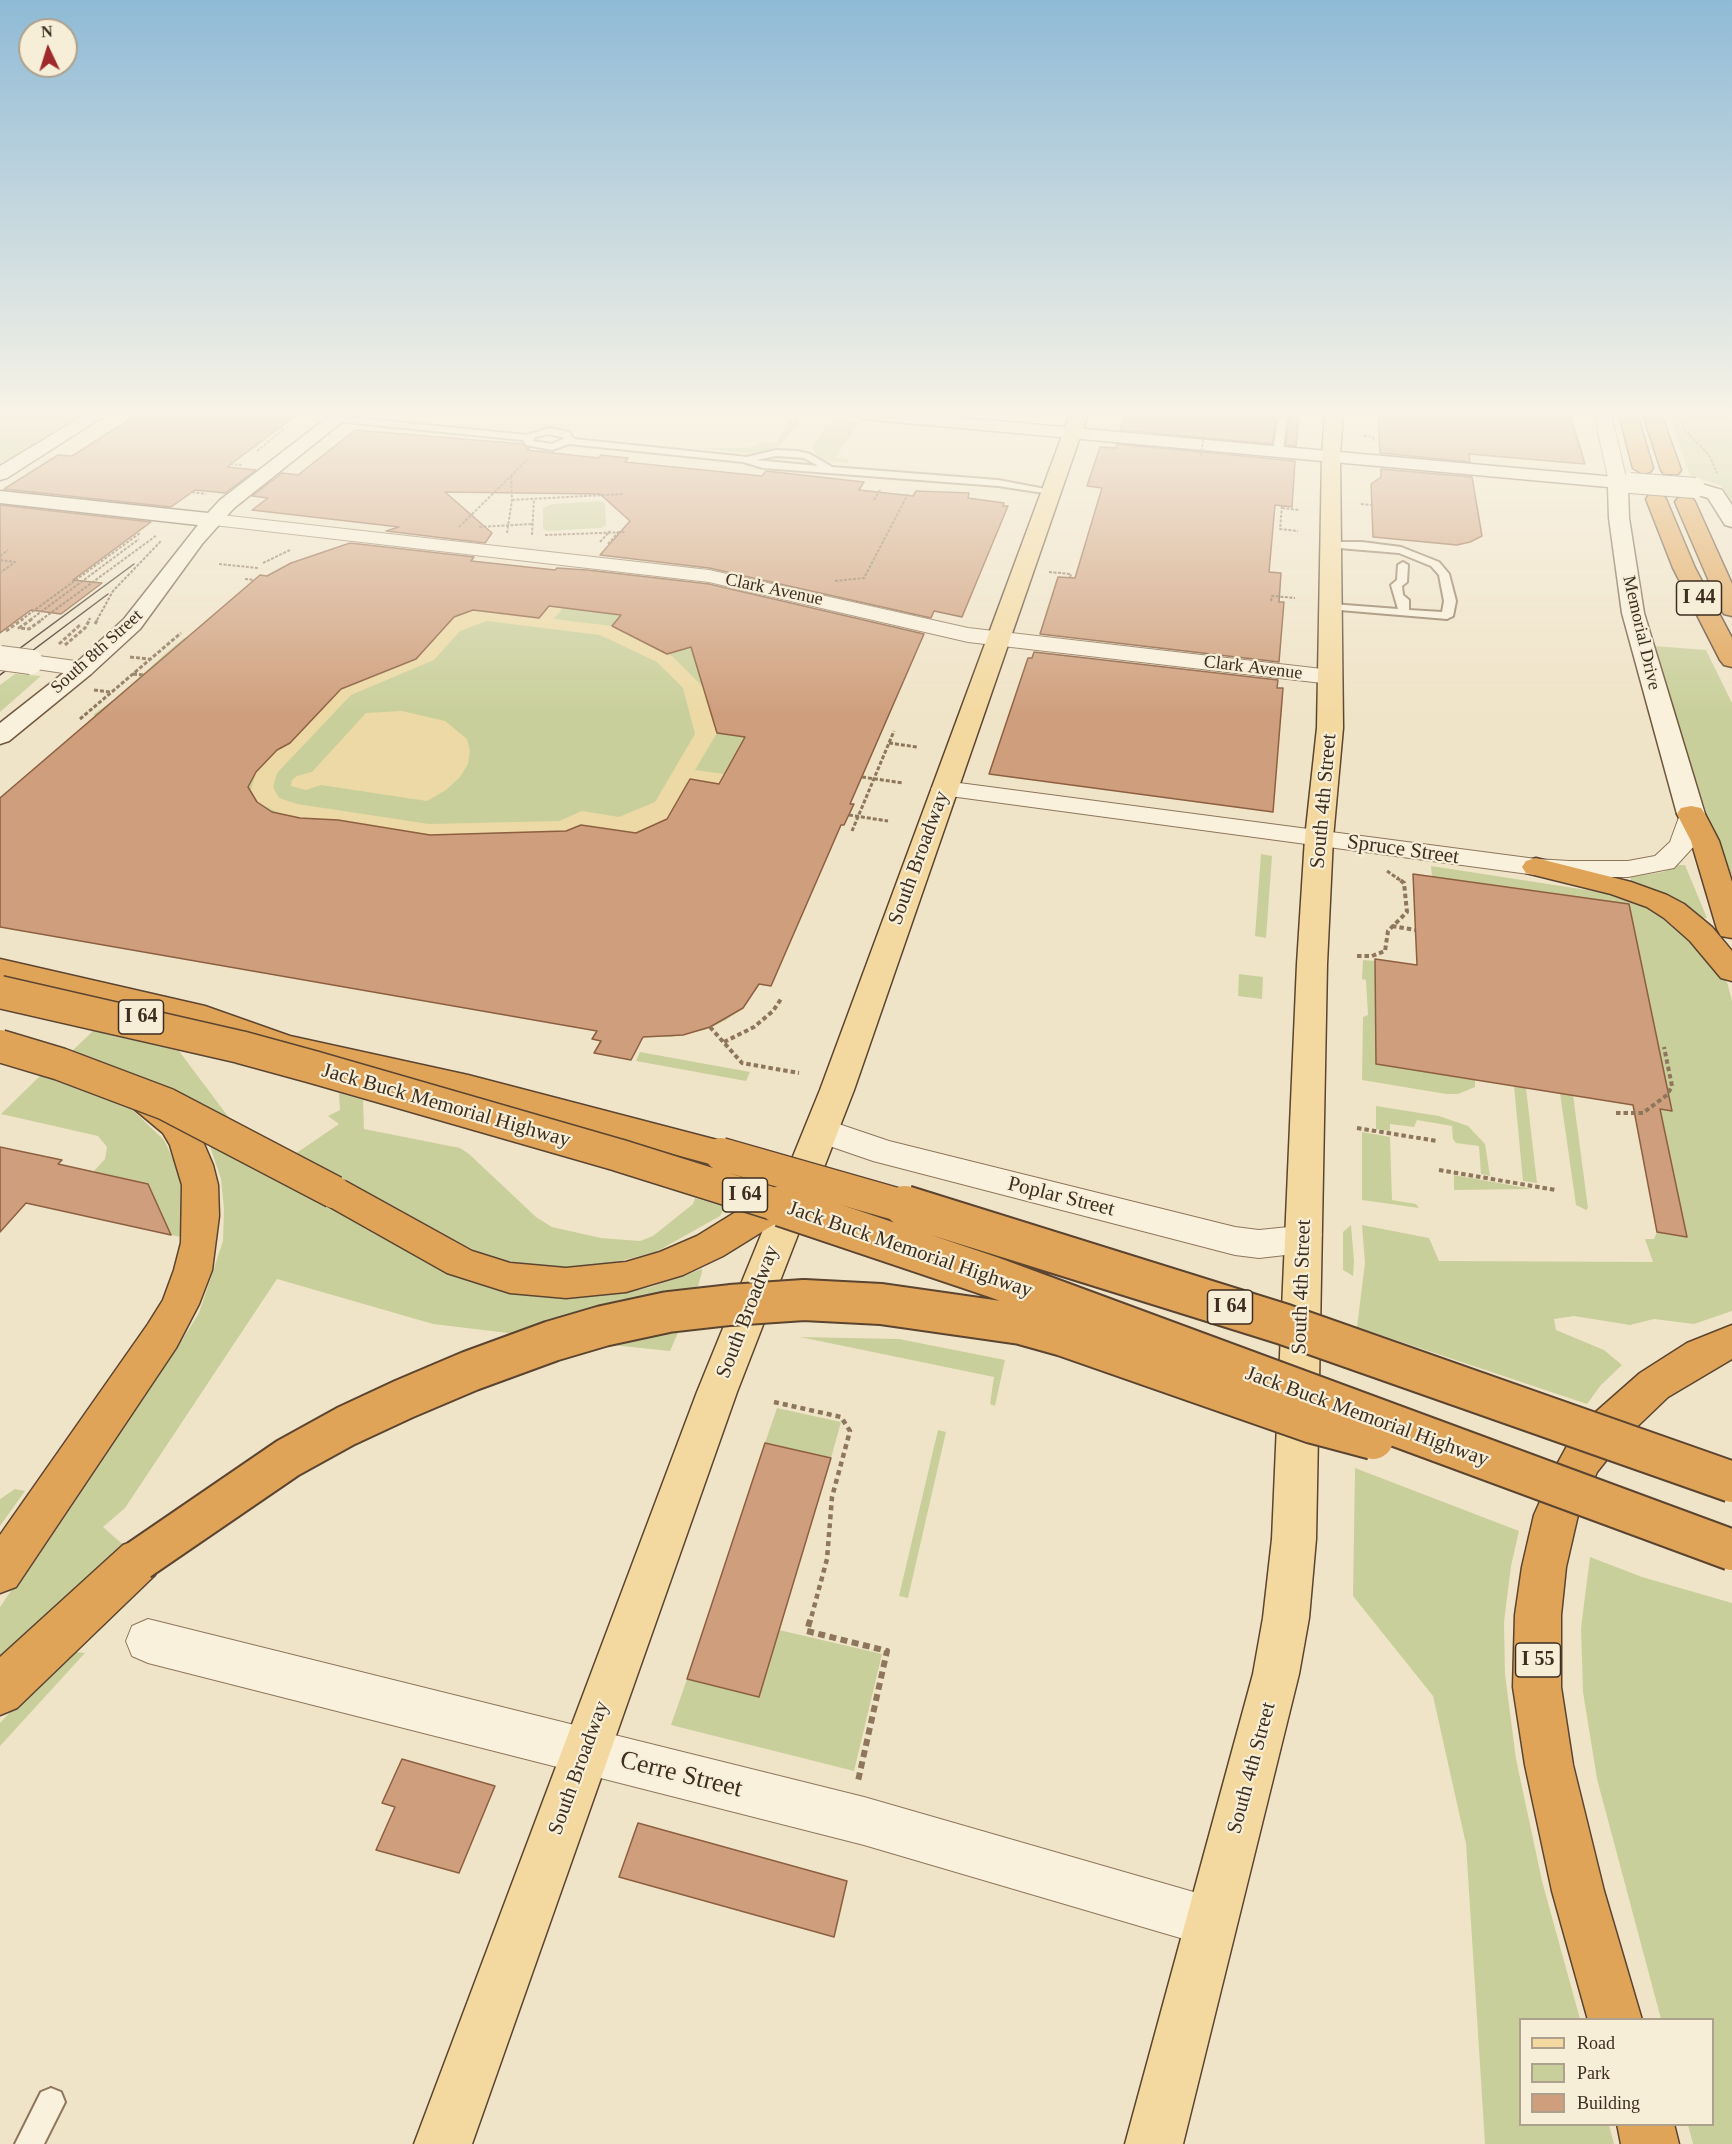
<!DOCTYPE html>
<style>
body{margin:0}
#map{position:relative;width:1732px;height:2144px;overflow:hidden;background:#f0e4c8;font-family:Georgia,serif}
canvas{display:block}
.legend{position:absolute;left:1519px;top:2018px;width:195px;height:108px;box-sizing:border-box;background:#f7eed8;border:2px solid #ada18e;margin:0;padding:8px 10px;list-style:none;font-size:18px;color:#3d2e20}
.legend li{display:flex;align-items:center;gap:12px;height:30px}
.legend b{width:30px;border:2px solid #ada18e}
.north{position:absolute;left:18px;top:18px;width:60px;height:60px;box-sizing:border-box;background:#f7eed8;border:2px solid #ada18e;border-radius:50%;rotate:356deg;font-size:16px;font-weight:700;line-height:24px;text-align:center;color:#3d2e20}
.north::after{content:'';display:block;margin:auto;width:21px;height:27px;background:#9e2a2b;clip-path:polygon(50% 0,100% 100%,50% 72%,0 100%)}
</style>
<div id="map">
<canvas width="1732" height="2144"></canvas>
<ul class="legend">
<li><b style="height:8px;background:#f3d9a0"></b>Road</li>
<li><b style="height:16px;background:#c9cf9b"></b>Park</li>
<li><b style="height:16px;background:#cf9f7d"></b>Building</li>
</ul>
<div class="north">N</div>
</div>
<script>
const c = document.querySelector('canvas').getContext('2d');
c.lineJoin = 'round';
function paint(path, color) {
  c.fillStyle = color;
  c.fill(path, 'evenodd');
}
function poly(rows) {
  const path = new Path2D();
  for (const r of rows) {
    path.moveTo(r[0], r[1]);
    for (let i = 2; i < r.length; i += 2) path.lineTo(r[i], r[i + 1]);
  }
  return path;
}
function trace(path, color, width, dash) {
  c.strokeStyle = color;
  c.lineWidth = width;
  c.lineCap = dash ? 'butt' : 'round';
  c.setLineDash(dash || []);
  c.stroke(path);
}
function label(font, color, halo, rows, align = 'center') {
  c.font = font + ' Georgia,serif';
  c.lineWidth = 4.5;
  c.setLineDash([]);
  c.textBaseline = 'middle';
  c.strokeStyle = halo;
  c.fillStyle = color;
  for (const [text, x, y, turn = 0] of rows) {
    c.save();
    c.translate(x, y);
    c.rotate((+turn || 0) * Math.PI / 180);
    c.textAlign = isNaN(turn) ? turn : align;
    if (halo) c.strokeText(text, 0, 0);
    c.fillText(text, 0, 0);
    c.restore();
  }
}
const green = poly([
 [0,414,82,414,0,464],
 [1668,414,1732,414,1732,502,1720,485,1690,476],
 [843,421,859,423,856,428,866,430,855,429,836,457,849,459,848,463,825,461,817,456,812,447,827,424],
 [799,423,781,445,763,452,753,454,698,448,750,448,762,442,776,443,789,424],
 [599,501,605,503,606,525,601,528,549,531,543,529,543,508,552,504],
 [397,552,549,570,553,572,557,568,585,571,700,622,816,799,854,804,844,825,836,824,775,961,782,962,771,986,759,984,743,1008,726,1020,705,1030,671,1037,637,1036,622,1044,592,1039,599,1027,363,986,359,990,240,964,236,968,208,963,0,798,100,716,93,715,116,698,166,653,184,638,191,638,193,632,242,590,247,591,252,586,248,585,260,575,269,576,291,563,328,553],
 [1654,646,1706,650,1732,703,1732,894],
 [15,674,41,676,0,712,0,685],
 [1261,854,1272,856,1266,938,1255,936],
 [1679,865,1685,865,1707,918,1695,919,1631,882,1631,877,1663,872],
 [1431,866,1626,896,1655,908,1721,969,1728,985,1732,1001,1732,1311,1694,1324,1654,1319,1630,1325,1574,1316,1554,1319,1556,1330,1604,1350,1622,1365,1601,1385,1587,1404,1357,1327,1365,1263,1362,1225,1429,1238,1439,1261,1653,1262,1645,1239,1654,1239,1657,1232,1686,1237,1663,1122,1635,1118,1633,1105,1671,1111,1432,877],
 [1363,960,1375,961,1376,1064,1475,1080,1475,1087,1458,1094,1446,1094,1362,1080,1363,1017,1368,1015,1366,980,1362,979],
 [1239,974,1263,977,1262,999,1238,996],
 [93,1031,179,1051,230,1119,71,1052],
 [640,1052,750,1072,746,1081,636,1061],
 [46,1070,119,1097,164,1140,177,1167,185,1196,186,1238,171,1235,148,1184,93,1172,105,1159,107,1147,98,1136,1,1114],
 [1514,1086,1526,1088,1537,1183,1523,1181],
 [339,1093,363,1100,364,1129,460,1148,469,1154,536,1217,552,1227,601,1238,640,1241,653,1236,693,1204,695,1198,725,1207,720,1216,656,1252,612,1263,578,1269,545,1269,485,1256,295,1154,339,1124,328,1116,340,1110],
 [1560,1093,1573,1095,1588,1208,1586,1210,1576,1205],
 [1376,1106,1439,1116,1468,1126,1485,1144,1490,1176,1481,1174,1479,1146,1456,1143,1453,1139,1452,1126,1417,1120,1414,1127,1390,1124,1390,1131,1376,1129],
 [1362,1132,1390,1137,1392,1200,1416,1204,1419,1208,1362,1200],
 [207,1137,457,1275,494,1289,530,1296,615,1294,651,1287,702,1269,702,1272,696,1293,525,1335,433,1324,277,1279,125,1508,103,1527,128,1549,0,1666,0,1607,172,1356,199,1313,223,1241,224,1209,221,1179],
 [1454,1175,1532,1189,1454,1190],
 [1351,1225,1354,1261,1353,1276,1343,1270,1343,1232],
 [681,1326,670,1351,602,1344],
 [800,1337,899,1339,1005,1360,996,1401,995,1406,990,1404,994,1377],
 [777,1408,841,1422,831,1458,765,1443],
 [938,1430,946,1432,908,1598,899,1596],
 [1355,1468,1519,1531,1511,1566,1504,1622,1505,1674,1516,1759,1542,1881,1580,2019,1520,2020,1520,2124,1609,2125,1614,2144,1485,2144,1466,1844,1433,1696,1353,1596],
 [15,1489,25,1491,0,1526,0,1499],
 [1590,1557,1642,1577,1732,1603,1732,2144,1693,2144,1688,2125,1712,2124,1712,2020,1661,2019,1597,1779,1583,1692,1581,1628],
 [779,1630,882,1654,854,1771,671,1725,687,1679,759,1697],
 [68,1651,85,1653,0,1746,0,1723]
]);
const sand = poly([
 [549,606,563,608,554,619,612,626,672,656,703,687,717,733,695,770,724,774,719,784,690,779,667,819,636,833,581,825,566,831,420,835,338,820,319,821,283,815,257,802,251,790,256,772,277,750,290,743,337,691,454,617,473,610,539,618],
 [487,621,600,635,657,662,683,688,695,734,655,802,619,817,582,811,559,821,429,824,297,804,279,798,273,787,277,773,351,695,434,660,460,631],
 [402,711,445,721,467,739,470,751,468,764,460,777,446,790,427,801,321,785,306,790,291,786,292,780,297,776,312,772,366,713]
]);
const building = poly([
 [138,414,298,414,227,467,256,470,225,493,195,490,171,507,4,489,58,455,72,456,138,414],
 [1125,414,1277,414,1272,444,1120,430,1125,414],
 [1289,414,1299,414,1296,446,1286,445,1289,414],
 [1378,414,1570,414,1585,464,1469,454,1470,462,1380,453,1378,414],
 [355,430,523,444,529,448,527,450,598,458,601,455,628,458,625,462,762,476,766,471,864,482,859,490,913,496,916,491,969,493,968,498,1004,503,1003,506,1008,506,962,617,934,611,931,618,709,568,600,555,630,521,600,494,445,492,492,533,485,543,386,531,399,527,252,510,268,498,252,496,282,473,298,475,355,430],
 [1117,444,1295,461,1292,507,1275,505,1269,572,1281,573,1279,602,1284,602,1279,662,1040,634,1058,577,1075,578,1102,488,1087,486,1100,447,1116,448,1117,444],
 [1381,469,1472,477,1482,536,1470,542,1457,545,1373,537,1371,484,1381,477,1381,469],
 [0,505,151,522,73,580,102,583,61,614,31,610,0,633,0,505],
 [350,543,474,557,471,561,555,570,557,568,587,570,709,584,924,634,850,804,854,804,844,825,841,825,771,986,759,984,743,1008,710,1027,683,1035,643,1037,631,1060,594,1053,601,1041,592,1039,597,1031,0,927,0,798,260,575,267,576,291,563,350,543],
 [549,606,621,615,612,626,667,654,691,647,717,733,745,737,719,784,690,779,667,819,636,833,581,825,566,831,430,835,338,820,300,818,272,812,257,802,248,787,256,772,277,750,290,743,341,689,416,659,454,617,473,610,539,618,549,606],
 [1034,652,1278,680,1277,688,1283,688,1273,812,989,774,1028,658,1032,658,1034,652],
 [1413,874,1629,904,1672,1111,1660,1109,1687,1237,1657,1232,1633,1105,1376,1064,1375,959,1417,965,1413,874],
 [0,1147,62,1160,58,1164,148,1184,171,1235,26,1203,0,1232,0,1147],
 [765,1443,831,1458,759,1697,687,1679,765,1443],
 [402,1759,495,1786,459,1873,376,1850,395,1807,382,1803,402,1759],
 [638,1823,847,1881,834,1937,619,1877,638,1823]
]);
const pathFar4 = poly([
 [1689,414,1682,422,1684,429,1709,455,1717,473],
 [781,417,785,414],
 [790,423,798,421,795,415],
 [1364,436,1373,437,1374,442],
 [257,451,284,429],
 [230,464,242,465],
 [192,492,206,494],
 [512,500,623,494],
 [874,500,880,490],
 [1361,504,1372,505],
 [1282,506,1280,529,1298,531],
 [1282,508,1299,510],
 [459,527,528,459],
 [479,527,532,524],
 [507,533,512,500,511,476],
 [532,535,534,499],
 [545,535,626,532],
 [600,542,610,531],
 [608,544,619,531],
 [0,556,8,550],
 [0,560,15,562,0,573],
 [263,563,290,550],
 [219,564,258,568],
 [1049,572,1071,574,1070,578],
 [245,579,254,580],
 [835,581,864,578,908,494],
 [1271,601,1272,596,1295,598],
 [21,620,140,533],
 [30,620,139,539],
 [41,620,157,535],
 [89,620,90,618],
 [97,620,113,591,161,541]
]);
const pathFar3 = poly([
 [32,619,19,628,29,629,43,619],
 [95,624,98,619],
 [6,631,23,619],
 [59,644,80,625],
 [65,645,85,628,90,619],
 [130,657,149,659],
 [133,674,143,675],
 [94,690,110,692],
 [80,719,181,633],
 [889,743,917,747],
 [862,777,903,783],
 [849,815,888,821],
 [852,831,894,731],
 [1387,871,1400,880]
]);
const pathFar2 = poly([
 [1392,926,1415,930],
 [1357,956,1372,956,1385,951,1388,931,1407,912,1404,883,1397,878],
 [710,1027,742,1063,799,1073],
 [724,1042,754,1027,773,1011,781,999],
 [1616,1113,1643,1113,1667,1095,1672,1086,1664,1047],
 [1357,1128,1437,1141],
 [1439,1170,1556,1190]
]);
const pathFar1 = poly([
 [774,1402,841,1417,850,1431,832,1497,827,1559,810,1622]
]);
const path = poly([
 [810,1620,807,1631,887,1651,858,1781]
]);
const lane = poly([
 [1279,414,1287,414,1283,451,1278,454,1273,451,1279,414],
 [337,416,527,435,549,428,569,432,574,439,747,457,776,450,798,451,810,454,832,467,998,480,1056,491,1051,494,998,486,763,468,743,462,569,444,552,450,526,445,523,440,334,421,332,419,337,416],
 [549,434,565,438,552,444,533,441,535,437,549,434],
 [776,456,804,458,818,466,756,460,776,456],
 [1331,542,1362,542,1401,547,1439,562,1449,574,1456,601,1453,616,1447,619,1328,609,1326,607,1332,604,1398,609,1391,585,1397,580,1398,565,1403,562,1408,565,1407,582,1402,586,1403,595,1409,600,1409,610,1442,612,1444,601,1439,575,1431,566,1399,553,1327,547,1326,545,1331,542],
 [51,2088,61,2092,65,2102,44,2144,15,2144,41,2092,51,2088]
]);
const street = poly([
 [1594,414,1611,414,1627,482,1625,486,1611,486,1609,482,1594,414],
 [212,514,709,570,968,628,1331,670,1339,672,1342,677,1339,682,1331,684,968,642,709,582,205,524,202,520,212,514],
 [31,655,83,662,91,664,94,669,91,674,83,676,23,667,20,662,23,657,31,655],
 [944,781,1536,859,1569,861,1628,861,1655,856,1670,842,1682,809,1691,806,1700,809,1704,814,1695,845,1674,868,1628,877,1569,877,1536,875,935,794,931,789,935,784,944,781],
 [821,1118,889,1141,1235,1227,1259,1230,1289,1227,1304,1221,1316,1225,1322,1235,1316,1245,1294,1254,1259,1258,1235,1255,873,1161,809,1139,805,1130,809,1121,821,1118],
 [148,1619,864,1797,1211,1897,1229,1904,1236,1922,1229,1940,1211,1947,864,1845,148,1663,132,1656,126,1641,132,1626,148,1619]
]);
const secondary = poly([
 [86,414,107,414,7,478,0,480,0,466,86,414],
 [332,414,352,414,234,508,202,544,140,629,91,674,9,741,0,744,0,723,75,664,124,619,198,525,0,503,0,491,208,513,220,500,332,414],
 [853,414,920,414,1637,479,1640,483,1637,487,1628,489,1629,518,1644,613,1705,814,1701,820,1691,822,1681,820,1677,814,1622,613,1609,518,1608,487,862,419,853,414],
 [1695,482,1722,490,1732,505,1732,527,1725,525,1708,498,1688,492,1685,488,1688,484,1695,482]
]);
const primary = poly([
 [1070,414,1088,414,854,1090,737,1392,472,2144,414,2144,697,1392,820,1090,1070,414],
 [1325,414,1343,414,1340,456,1343,728,1333,838,1327,964,1316,1539,1309,1618,1299,1674,1183,2144,1125,2144,1253,1674,1263,1618,1272,1539,1297,964,1305,838,1317,728,1322,456,1325,414]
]);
const highway = poly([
 [1619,414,1637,414,1653,468,1650,472,1643,474,1633,468,1619,414],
 [1643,414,1661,414,1681,470,1678,474,1664,474,1661,470,1643,414],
 [1656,493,1663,495,1666,499,1695,568,1732,638,1732,667,1724,665,1720,660,1673,568,1646,499,1649,495,1656,493],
 [1685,496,1692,498,1695,502,1732,584,1732,616,1724,614,1721,609,1675,502,1678,498,1685,496],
 [1691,806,1701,808,1705,814,1719,841,1732,882,1732,938,1721,936,1717,929,1691,841,1677,814,1681,808,1691,806],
 [1536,858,1631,882,1667,895,1684,904,1712,927,1732,951,1732,981,1721,978,1690,941,1664,918,1647,907,1611,894,1526,873,1522,867,1526,861,1536,858],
 [0,959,205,1006,290,1036,468,1075,721,1141,733,1145,738,1154,733,1163,721,1167,468,1099,282,1056,198,1026,0,979,0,959],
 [145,1087,157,1090,187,1115,204,1144,213,1165,218,1185,219,1216,212,1270,199,1304,176,1348,16,1587,0,1593,0,1535,148,1324,163,1300,174,1270,181,1243,182,1185,170,1145,163,1133,133,1108,128,1099,133,1090,145,1087],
 [334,1178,347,1182,472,1251,510,1263,566,1268,626,1262,660,1252,697,1236,781,1184,794,1180,807,1184,812,1194,807,1204,723,1256,683,1275,626,1292,566,1298,510,1293,447,1273,321,1202,316,1192,321,1182,334,1178],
 [1732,1325,1732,1359,1668,1397,1620,1443,1597,1472,1578,1515,1566,1567,1561,1615,1561,1687,1573,1765,1604,1891,1642,2020,1588,2020,1552,1891,1525,1765,1513,1687,1515,1615,1522,1567,1534,1515,1554,1470,1567,1446,1590,1417,1640,1373,1687,1343,1732,1325],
 [139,1539,155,1545,161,1560,155,1575,17,1708,0,1715,0,1657,123,1545,139,1539],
 [1617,2124,1674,2124,1679,2144,1621,2144,1617,2124]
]);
const tram = poly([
 [0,663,134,564],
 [0,675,108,594]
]);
const pathBridge = poly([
 [1201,456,1204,433]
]);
const streetBridge = poly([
 [0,658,31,662]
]);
const secondaryBridge = poly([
 [1630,483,1695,488]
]);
const highwayBridgeFar1 = poly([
 [0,992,240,1047,313,1067,618,1155,787,1208],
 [0,1046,60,1064,166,1104,334,1192],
 [721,1154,910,1208]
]);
const highwayBridge = poly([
 [782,1206,993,1277,1732,1550],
 [905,1206,1283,1324,1732,1482],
 [139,1560,288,1458,346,1426,404,1399,470,1371,552,1341,603,1326,668,1312,730,1305,804,1300,881,1304,1021,1324,1064,1336,1313,1423,1373,1439]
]);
const farStreetnames = [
 ["Clark Avenue",774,590,12],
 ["Memorial Drive",1641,633,77],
 ["South 8th Street",97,652,-42],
 ["Clark Avenue",1253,668,7]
];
const shields = [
 [1699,598,45],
 [141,1017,45],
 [745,1195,45],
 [1230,1307,45],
 [1538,1660,45]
];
const shieldNames = [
 ["I 44",1699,598],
 ["I 64",141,1017],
 ["I 64",745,1195],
 ["I 64",1230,1307],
 ["I 55",1538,1660]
];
const streetNames = [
 ["South 4th Street",1324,801,-85],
 ["Spruce Street",1403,850,8],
 ["South Broadway",919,858,-70],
 ["Jack Buck Memorial Highway",446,1106,16],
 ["Poplar Street",1061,1197,14],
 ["Jack Buck Memorial Highway",910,1250,19],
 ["South 4th Street",1302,1287,-88],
 ["South Broadway",748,1312,-69],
 ["Jack Buck Memorial Highway",1367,1417,20],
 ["South Broadway",579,1768,-70],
 ["South 4th Street",1252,1768,-75]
];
const nearStreetnames = [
 ["Cerre Street",681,1775,14]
];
paint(green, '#c9cf9b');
paint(sand, '#ecd9a5');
paint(building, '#cf9f7d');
trace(building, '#8d5f41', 1.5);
trace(lane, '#8d765c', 4);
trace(street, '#8d765c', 2);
trace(secondary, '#6f573f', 3);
trace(primary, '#5b4430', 3);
trace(highway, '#5b4430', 3);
trace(pathFar4, '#8d765c', 2, [3, 1.5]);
trace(pathFar3, '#8d765c', 3, [4, 2]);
trace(pathFar2, '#8d765c', 4, [4.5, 3]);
trace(pathFar1, '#8d765c', 4.5, [5, 4]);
trace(path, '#8d765c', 6, [7, 4.5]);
paint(lane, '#faf1dc');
paint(street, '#faf1dc');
paint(secondary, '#faf1dc');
paint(primary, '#f3d9a0');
paint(highway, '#e0a458');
trace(tram, '#3d2e20', 1.5);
trace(streetBridge, '#8d765c', 26, []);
trace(secondaryBridge, '#6f573f', 22, []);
trace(highwayBridgeFar1, '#5b4430', 35, []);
trace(highwayBridge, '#5b4430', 44, []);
trace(pathBridge, '#8d765c', 2, [3, 1.5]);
trace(streetBridge, '#faf1dc', 24);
trace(secondaryBridge, '#faf1dc', 20);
trace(highwayBridgeFar1, '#e0a458', 32);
trace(highwayBridge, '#e0a458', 40);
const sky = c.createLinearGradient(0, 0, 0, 714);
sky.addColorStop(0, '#8fbad6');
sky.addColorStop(0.58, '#f8f3e6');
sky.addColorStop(1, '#f8f3e600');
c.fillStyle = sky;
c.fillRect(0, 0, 1732, 714);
label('18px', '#3d2e20', '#f7eed8', farStreetnames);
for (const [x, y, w] of shields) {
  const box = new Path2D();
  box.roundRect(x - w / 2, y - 17, w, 34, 4.5);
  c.fillStyle = '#f7eed8';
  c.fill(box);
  trace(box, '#3d2e20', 1.5);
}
label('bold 20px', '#3d2e20', null, shieldNames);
label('21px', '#3d2e20', '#f7eed8', streetNames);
label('26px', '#3d2e20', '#f7eed8', nearStreetnames);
</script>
